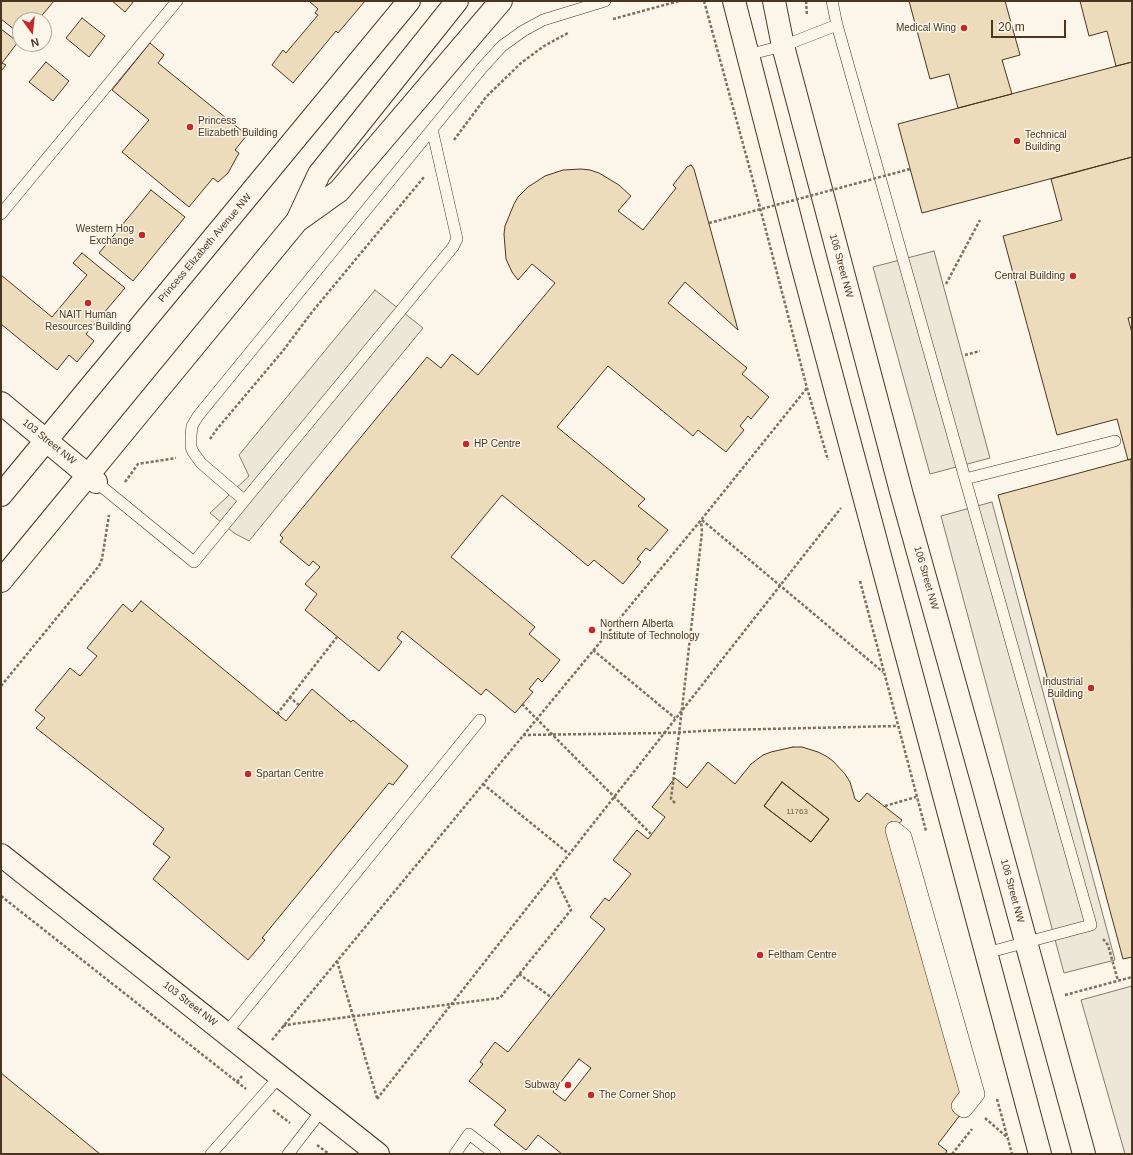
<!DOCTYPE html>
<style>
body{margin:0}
#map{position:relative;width:1133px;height:1155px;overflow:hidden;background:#fbf6e9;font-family:Arial,sans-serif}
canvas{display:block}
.frame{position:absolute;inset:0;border:2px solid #4a3520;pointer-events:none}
.north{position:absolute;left:12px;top:12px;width:40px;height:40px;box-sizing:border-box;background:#fbf6e9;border:1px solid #b4a999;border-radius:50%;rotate:165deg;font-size:11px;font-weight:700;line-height:16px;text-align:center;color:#4a3520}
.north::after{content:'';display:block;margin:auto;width:14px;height:18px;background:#c62828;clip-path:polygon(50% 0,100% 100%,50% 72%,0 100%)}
.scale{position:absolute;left:991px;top:20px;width:75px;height:18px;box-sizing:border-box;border:2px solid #4a3520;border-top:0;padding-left:5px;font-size:12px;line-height:14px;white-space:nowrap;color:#4a3520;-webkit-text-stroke:3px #fbf6e9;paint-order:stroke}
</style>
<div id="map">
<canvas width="1133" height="1155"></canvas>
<div class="frame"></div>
<div class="north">N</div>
<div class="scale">20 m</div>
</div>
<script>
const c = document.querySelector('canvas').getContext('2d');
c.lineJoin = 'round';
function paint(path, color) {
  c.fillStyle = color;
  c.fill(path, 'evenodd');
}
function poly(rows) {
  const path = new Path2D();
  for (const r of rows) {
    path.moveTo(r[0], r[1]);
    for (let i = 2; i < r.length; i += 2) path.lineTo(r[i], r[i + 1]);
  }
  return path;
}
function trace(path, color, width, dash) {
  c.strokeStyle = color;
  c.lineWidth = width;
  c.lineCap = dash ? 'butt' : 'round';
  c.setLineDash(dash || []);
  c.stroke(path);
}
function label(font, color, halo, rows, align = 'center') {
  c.font = font + ' Arial,sans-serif';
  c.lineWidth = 3;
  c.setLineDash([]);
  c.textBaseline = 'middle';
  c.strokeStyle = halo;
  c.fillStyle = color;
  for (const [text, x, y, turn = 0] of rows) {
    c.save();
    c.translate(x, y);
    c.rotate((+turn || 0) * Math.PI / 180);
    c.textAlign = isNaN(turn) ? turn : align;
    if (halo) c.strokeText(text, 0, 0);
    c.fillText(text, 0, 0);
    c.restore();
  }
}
const parking = poly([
 [934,251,990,458,930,474,873,267,934,251],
 [375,290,423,328,249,541,234,533,210,513,249,476,239,455,375,290],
 [992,502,1115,960,1064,973,941,516,992,502],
 [1132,986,1132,1154,1125,1154,1081,1000,1132,986]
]);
const building = poly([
 [1,1,54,1,38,20,20,20,20,34,1,19,1,1],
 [112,1,134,1,125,12,112,1],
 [309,1,365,1,338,33,336,31,293,83,272,65,283,50,286,53,318,15,315,13,318,9,309,1],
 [909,1,1005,1,1020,55,1002,60,1012,94,958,108,949,74,930,79,909,1],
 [1080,1,1132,1,1132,62,1116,66,1107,31,1089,36,1080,1],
 [82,18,105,36,89,57,66,38,82,18],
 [1,29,18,42,2,63,6,65,1,71,1,29],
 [150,43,164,55,158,63,247,135,235,150,239,153,228,173,218,182,213,178,189,207,122,152,149,120,112,90,150,43],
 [46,62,69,81,53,101,29,82,46,62],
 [1132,62,1132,157,922,213,898,124,1132,62],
 [1132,157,1132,317,1128,318,1132,333,1132,459,1128,460,1117,419,1057,435,1003,236,1062,220,1051,179,1132,157],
 [691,165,694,169,738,330,685,282,668,303,747,368,742,374,769,397,751,419,748,416,740,426,744,430,726,452,698,430,693,436,608,366,557,427,645,499,638,506,668,530,650,551,646,548,637,559,641,562,623,584,594,560,588,566,502,495,451,557,535,627,529,634,560,660,542,682,538,678,529,689,533,692,515,713,486,689,481,695,402,631,397,638,402,642,379,671,305,610,317,594,305,584,320,567,313,561,309,566,280,542,283,538,280,535,427,357,441,368,452,354,478,375,555,283,532,264,518,280,512,272,506,259,504,234,505,226,514,204,518,197,528,187,545,176,563,170,581,169,590,170,599,173,619,185,631,196,618,211,643,230,676,188,673,185,687,167,691,165],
 [151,190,185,217,133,281,99,253,151,190],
 [82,253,125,288,86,334,94,341,77,362,69,355,57,370,1,324,1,275,52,317,87,275,73,263,82,253],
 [1131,459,1132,957,1123,959,998,495,1131,459],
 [141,601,286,721,312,689,351,722,353,720,408,766,393,785,389,783,262,938,265,940,248,960,153,879,170,857,153,844,164,829,36,728,45,718,35,710,70,668,80,676,97,656,87,648,123,604,132,612,141,601],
 [793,747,802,747,818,752,826,756,833,761,845,774,850,782,855,799,859,802,867,793,902,820,894,830,970,1102,938,1144,947,1151,945,1154,562,1154,538,1135,526,1150,494,1125,506,1110,469,1081,483,1064,480,1062,495,1042,508,1052,605,929,590,917,605,898,609,901,631,874,613,860,637,830,648,839,665,817,652,807,675,778,687,788,708,762,735,784,751,764,763,755,771,752,793,747],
 [782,782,829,819,811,842,764,806,782,782],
 [782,782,829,819,811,842,764,806,782,782],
 [579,1059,591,1068,565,1101,553,1092,579,1059],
 [1,1073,100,1154,1,1154,1,1073]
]);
const path = poly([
 [704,1,752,177,807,388,828,460],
 [806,1,807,16],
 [613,19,679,1],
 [454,140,486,97,521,63,544,46,568,33],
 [946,284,980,220],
 [965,355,980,351],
 [210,439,217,429,282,352,312,312,424,177],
 [125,482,138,464,176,458],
 [702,520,883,672],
 [860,581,926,831],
 [593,650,675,718],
 [1,686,99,566,102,559,109,515],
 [289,697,299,705],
 [277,714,337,637],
 [523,735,664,733,723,730,897,726],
 [483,784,569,854],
 [675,803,671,799,682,709,702,532,701,521],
 [885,806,916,797],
 [1,896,246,1089],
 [1103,939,1108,945,1118,981],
 [337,961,377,1098],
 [519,974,551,997],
 [1065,995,1132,977],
 [283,1026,292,1024,500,998,571,910,554,874],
 [272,1040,701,520,807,388],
 [237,1082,242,1076],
 [377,1099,841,508],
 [997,1099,1012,1154],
 [273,1110,290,1123],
 [985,1118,1008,1138],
 [317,1145,329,1154],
 [952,1154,972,1129]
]);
const service = poly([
 [832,1,837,25],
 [747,55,783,46,837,25,1091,925,986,953],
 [1,214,177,1],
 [965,479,1115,441],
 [96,482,194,562,453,247,457,239,432,129],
 [244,500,201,463,193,452,191,447,191,435,192,426,198,416,482,68,502,46,523,31,543,20,605,1],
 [226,1033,480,720],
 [211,1154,280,1076],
 [288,1154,322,1110],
 [455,1154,469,1134,495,1154]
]);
const pedestrian = poly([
 [894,830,903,837,976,1094,964,1109,960,1106,969,1094,894,830]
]);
const minor = poly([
 [1,403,96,482],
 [1,495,409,1],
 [1,855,378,1154]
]);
const secondary = poly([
 [734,1,800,257,1040,1154],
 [774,1,783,46,902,495,982,781,1084,1154],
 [298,219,319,174,457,1],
 [1,581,297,221,339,191,501,1]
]);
const pathBridge = poly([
 [709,223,910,169],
 [522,704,651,834]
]);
const markers = [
 [964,28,4,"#c62828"],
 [190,127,4,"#c62828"],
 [1017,141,4,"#c62828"],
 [142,235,4,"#c62828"],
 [1073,276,4,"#c62828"],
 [88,303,4,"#c62828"],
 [466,444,4,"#c62828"],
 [592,630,4,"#c62828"],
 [1091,688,4,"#c62828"],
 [248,774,4,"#c62828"],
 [760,955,4,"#c62828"],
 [568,1085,4,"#c62828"],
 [591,1095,4,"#c62828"]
];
const numberNames = [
 ["11763",797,812]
];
const poiNames = [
 ["Medical Wing",956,28,"right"],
 ["Princess",198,121],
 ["Elizabeth Building",198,133],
 ["Technical",1025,135],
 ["Building",1025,147],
 ["Western Hog",134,229,"right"],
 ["Exchange",134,241,"right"],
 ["Central Building",1065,276,"right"],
 ["NAIT Human",88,315,"center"],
 ["Resources Building",88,327,"center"],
 ["HP Centre",474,444],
 ["Northern Alberta",600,624],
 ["Institute of Technology",600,636],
 ["Industrial",1083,682,"right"],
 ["Building",1083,694,"right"],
 ["Spartan Centre",256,774],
 ["Feltham Centre",768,955],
 ["Subway",560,1085,"right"],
 ["The Corner Shop",599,1095]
];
const streetNames = [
 ["Princess Elizabeth Avenue NW",205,248,-50],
 ["106 Street NW",841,266,75],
 ["103 Street NW",49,442,39],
 ["106 Street NW",926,578,74],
 ["106 Street NW",1012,891,75],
 ["103 Street NW",190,1004,38]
];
paint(parking, '#ede7d9');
trace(parking, '#887966', 1);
paint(building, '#ecdcbc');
trace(building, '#4a3520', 1);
trace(service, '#4a3520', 12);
trace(pedestrian, '#4a3520', 18);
trace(minor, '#4a3520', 24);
trace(secondary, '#4a3520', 24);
trace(path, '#7f6f5c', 2.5, [3, 2]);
trace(service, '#fbf6e9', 11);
trace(pedestrian, '#fbf6e9', 17);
trace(minor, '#fbf6e9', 22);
trace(secondary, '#fbf6e9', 22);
trace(pathBridge, '#7f6f5c', 2.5, [3, 2]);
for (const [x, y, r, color] of markers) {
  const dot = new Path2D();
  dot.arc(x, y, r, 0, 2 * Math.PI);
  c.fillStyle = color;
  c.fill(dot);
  trace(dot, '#fbf6e9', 1.5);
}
label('8px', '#725f47', null, numberNames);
label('10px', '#4a3520', '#fbf6e9', poiNames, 'left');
label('10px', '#4a3520', '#fbf6e9', streetNames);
</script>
